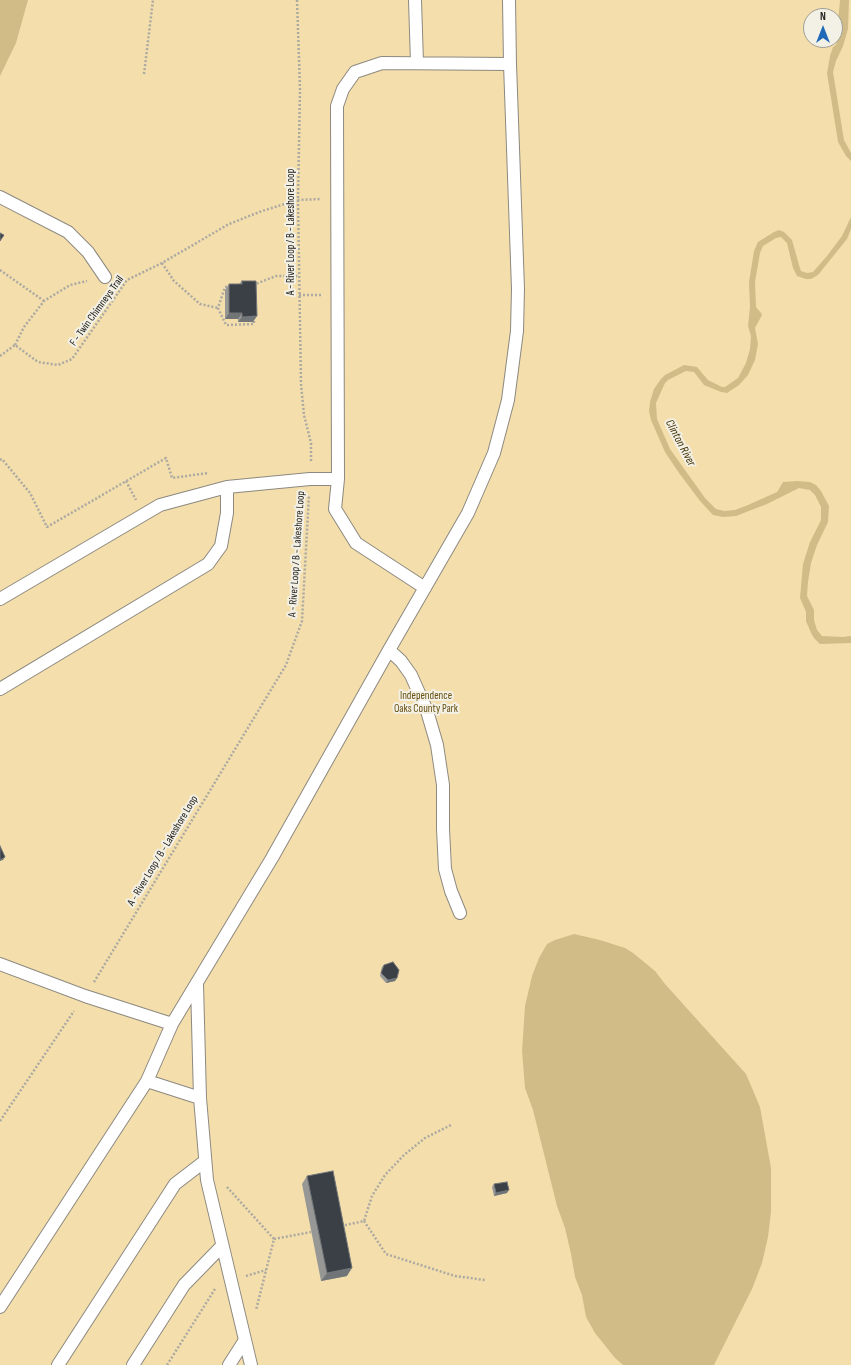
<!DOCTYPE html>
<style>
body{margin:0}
#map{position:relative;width:851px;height:1365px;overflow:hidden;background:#f3f0e6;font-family:"Sofia Sans Condensed",sans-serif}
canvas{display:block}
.north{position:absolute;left:803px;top:8px;width:40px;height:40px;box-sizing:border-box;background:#f3f0e6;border:1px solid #9f9d96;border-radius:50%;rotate:0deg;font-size:11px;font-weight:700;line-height:16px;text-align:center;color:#22211d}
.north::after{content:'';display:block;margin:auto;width:14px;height:18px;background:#2068b8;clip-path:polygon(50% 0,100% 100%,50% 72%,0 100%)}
</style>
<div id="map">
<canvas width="851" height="1365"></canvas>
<div class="north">N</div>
</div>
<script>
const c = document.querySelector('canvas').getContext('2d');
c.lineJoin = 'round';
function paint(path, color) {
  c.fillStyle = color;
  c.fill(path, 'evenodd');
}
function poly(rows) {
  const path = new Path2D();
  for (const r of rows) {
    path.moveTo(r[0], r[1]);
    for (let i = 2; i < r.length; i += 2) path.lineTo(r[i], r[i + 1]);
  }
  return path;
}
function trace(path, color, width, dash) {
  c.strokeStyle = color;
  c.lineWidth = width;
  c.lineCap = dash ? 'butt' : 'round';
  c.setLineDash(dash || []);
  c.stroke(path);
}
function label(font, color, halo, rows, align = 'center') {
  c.font = font + ' "Sofia Sans Condensed",sans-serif';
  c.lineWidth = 4;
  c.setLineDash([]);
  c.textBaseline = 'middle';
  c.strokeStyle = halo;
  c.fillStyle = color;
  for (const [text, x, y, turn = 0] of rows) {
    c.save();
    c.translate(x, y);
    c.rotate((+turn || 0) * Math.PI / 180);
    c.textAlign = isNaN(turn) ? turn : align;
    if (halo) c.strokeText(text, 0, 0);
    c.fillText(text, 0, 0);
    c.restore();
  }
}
const green = poly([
 [0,0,851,0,851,1365,0,1365],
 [811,16,835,16,835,40,811,40]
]);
const water = poly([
 [0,0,28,0,16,43,0,76],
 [840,0,849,0,848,29,843,46,836,61,833,72,844,140,851,153,851,161,846,156,838,142,827,73,830,56,833,47,836,45,838,39,838,22],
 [851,217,851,229,847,239,818,275,811,279,806,279,797,276,793,268,787,243,781,237,776,238,763,246,760,253,755,282,756,307,761,313,762,315,755,328,758,344,755,360,748,375,739,385,727,393,721,392,704,385,694,372,686,371,668,380,665,383,656,403,657,419,670,449,705,498,716,509,724,511,735,510,748,505,777,492,783,482,797,481,810,482,816,485,821,491,829,506,828,522,817,545,811,563,808,582,807,596,814,610,814,620,817,630,822,636,843,637,851,636,851,643,820,644,814,638,811,633,806,621,806,612,800,598,803,564,810,542,821,520,821,507,815,495,810,490,799,488,767,504,736,516,723,517,713,515,700,501,679,473,665,452,651,420,649,411,650,402,654,389,661,379,665,375,684,365,697,367,708,380,722,387,725,387,738,378,746,363,750,349,751,336,748,326,750,307,749,282,754,251,758,242,774,232,779,230,784,232,792,240,799,265,801,271,807,273,813,272,827,256,842,236],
 [574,934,600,940,625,948,633,953,655,971,665,984,746,1074,760,1107,771,1168,771,1212,768,1237,762,1263,752,1289,714,1365,623,1365,615,1358,595,1333,586,1317,582,1295,575,1277,571,1254,565,1228,557,1206,533,1110,525,1088,522,1051,525,1006,532,976,539,958,547,944,555,940]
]);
const path = poly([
 [297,0,300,89,298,200,301,384,304,415,311,443,311,462],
 [144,74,153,0],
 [162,263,174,281,200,304,218,308],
 [0,270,44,301],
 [253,285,276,276,299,276],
 [231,286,225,287,218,308,226,325,254,324,254,318],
 [299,295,321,295],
 [15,345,24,327,44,301,70,285,87,281],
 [0,356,15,345,38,362,58,365,72,359,127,280,162,263,229,224,262,211,298,200,321,199],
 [0,460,2,459,30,493,47,527,166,458,172,478,208,473],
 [126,481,136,500],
 [94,982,286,665,302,621,309,495],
 [0,1121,74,1011],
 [227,1187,274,1239,256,1310],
 [364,1221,386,1254,455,1276,485,1280],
 [341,1226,364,1221,372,1196,385,1175,404,1155,425,1138,451,1125],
 [274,1239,311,1232],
 [246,1276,266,1270],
 [167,1365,215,1289]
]);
const lane = poly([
 [415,0,417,63],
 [0,197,68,232,88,252,105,277],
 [227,487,310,479,338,479],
 [425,588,356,543,335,509,338,479,337,106,343,89,355,72,382,63,510,64],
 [0,599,160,505,227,487,227,513,221,546,208,564,0,689],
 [389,650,401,661,411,675,427,711,437,745,443,785,443,829,445,869,451,891,460,913],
 [0,964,85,996,172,1024],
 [197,984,200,1098,207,1180,251,1365],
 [147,1081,200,1098],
 [0,1307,147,1081,172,1024,272,858,389,650,468,513,494,453,508,400,517,331,518,289,510,64,509,0],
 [58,1365,175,1184,205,1161],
 [133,1365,184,1285,222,1246],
 [229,1365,245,1340]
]);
const wall = poly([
 [242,281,253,322,238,322,238,319,225,319,225,290,229,284,239,284],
 [384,965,397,978,395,981,386,983,380,976,382,967],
 [307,1176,347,1276,321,1281,302,1184],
 [494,1184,507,1193,494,1196,492,1187]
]);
const shadedWall = poly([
 [229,313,242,313,238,319,225,319],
 [257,316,253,322,238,322,242,317],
 [5,857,3,860,0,861,0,860],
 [397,978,395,981,386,983,388,980],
 [509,1190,507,1193,494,1196,496,1193],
 [352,1268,347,1276,321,1281,327,1273]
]);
const building = poly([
 [0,233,4,235,0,241,0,233],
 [242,281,256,281,257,316,242,317,242,313,229,313,229,284,242,284,242,281],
 [0,846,5,857,0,860,0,846],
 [393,962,399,970,397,978,388,980,381,973,384,965,393,962],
 [333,1171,352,1268,327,1273,307,1176,333,1171],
 [507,1182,509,1190,496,1193,494,1184,507,1182]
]);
const streetNames = [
 ["A - River Loop / B - Lakeshore Loop",291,232,-90],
 ["F - Twin Chimneys Trail",97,311,-54],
 ["A - River Loop / B - Lakeshore Loop",297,554,-86],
 ["A - River Loop / B - Lakeshore Loop",163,851,-59]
];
const parkNames = [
 ["Independence",426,696],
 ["Oaks County Park",426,709]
];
const waterNames = [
 ["Clinton River",680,443,62]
];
paint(green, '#f4dfac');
paint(water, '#d1bc87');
trace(lane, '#8d8980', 14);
trace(path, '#aca9a2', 2.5, [2, 2]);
trace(lane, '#fff', 12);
paint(wall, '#979896');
paint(shadedWall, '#727577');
paint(building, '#3b4047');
trace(building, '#727577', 1);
label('11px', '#22211d', '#f3f0e6', streetNames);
label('11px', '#665011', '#f3f0e6', parkNames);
label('italic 12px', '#413105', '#f3f0e6', waterNames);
</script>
